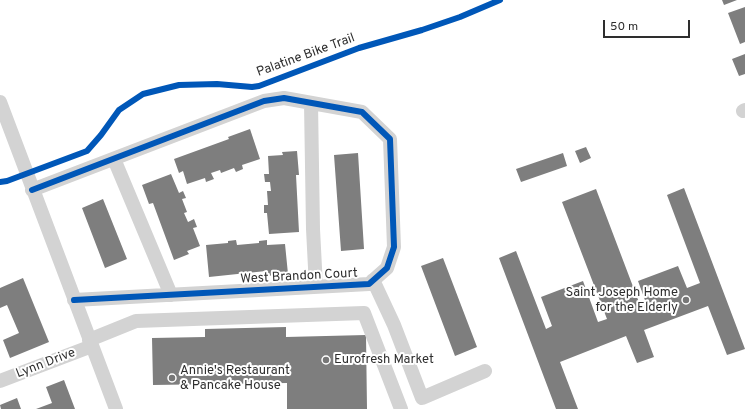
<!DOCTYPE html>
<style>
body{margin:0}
#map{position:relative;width:745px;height:409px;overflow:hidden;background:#fff;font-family:Overpass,sans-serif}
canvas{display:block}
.scale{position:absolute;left:603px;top:20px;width:87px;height:18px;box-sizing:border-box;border:2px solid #2e2e2e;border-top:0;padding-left:5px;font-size:12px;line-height:14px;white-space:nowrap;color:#2e2e2e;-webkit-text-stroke:3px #fff;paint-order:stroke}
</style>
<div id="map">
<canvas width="745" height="409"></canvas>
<div class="scale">50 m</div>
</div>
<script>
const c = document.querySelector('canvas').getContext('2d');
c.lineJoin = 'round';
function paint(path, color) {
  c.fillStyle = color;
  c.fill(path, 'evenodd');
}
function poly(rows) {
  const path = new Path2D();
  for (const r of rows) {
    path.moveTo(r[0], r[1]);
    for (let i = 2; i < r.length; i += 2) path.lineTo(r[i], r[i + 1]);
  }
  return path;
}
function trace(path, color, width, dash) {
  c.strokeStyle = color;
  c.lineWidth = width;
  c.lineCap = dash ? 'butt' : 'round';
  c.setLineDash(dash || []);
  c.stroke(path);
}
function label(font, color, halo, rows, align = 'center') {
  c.font = font + ' Overpass,sans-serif';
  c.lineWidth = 4;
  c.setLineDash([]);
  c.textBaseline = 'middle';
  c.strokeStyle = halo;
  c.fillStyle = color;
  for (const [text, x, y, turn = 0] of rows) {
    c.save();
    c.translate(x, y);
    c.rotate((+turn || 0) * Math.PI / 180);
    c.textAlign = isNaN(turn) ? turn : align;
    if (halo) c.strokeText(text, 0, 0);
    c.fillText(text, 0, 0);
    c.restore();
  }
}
const building = poly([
 [722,0,737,0,724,5],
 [745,7,745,42,740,44,728,13],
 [745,54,745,74,739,76,732,59],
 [250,129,260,159,242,165,243,169,236,172,234,168,221,173,220,170,211,173,214,179,206,182,205,178,187,184,183,171,179,173,174,159,229,139,228,137],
 [586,147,591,158,580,163,575,151],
 [297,151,299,175,296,175,299,232,269,234,267,213,264,213,264,205,268,205,267,191,271,191,270,182,265,182,264,174,269,174,268,156,283,155,282,152],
 [358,153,364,249,341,251,334,155],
 [563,153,567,166,521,182,516,169],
 [171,174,179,193,183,191,186,198,182,199,187,212,184,213,188,222,194,219,197,227,193,228,200,246,187,251,189,254,174,260,153,203,149,204,142,185],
 [684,188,745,349,727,355,708,306,644,330,654,357,637,363,626,336,560,362,578,409,556,409,499,258,516,251,546,329,552,326,541,297,583,281,598,322,607,319,562,202,596,189,640,305,646,303,638,281,678,266,687,288,700,283,667,195],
 [103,199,127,259,105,268,82,208],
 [236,240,237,245,259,243,259,241,267,240,267,245,285,244,288,274,266,276,266,271,209,277,206,245,228,243,228,241],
 [443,258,477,347,455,356,421,266],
 [23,278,49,342,10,358,3,340,19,333,7,305,0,308,0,288],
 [286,327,286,337,366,335,367,409,287,409,287,383,153,385,152,338,205,337,205,329],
 [64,380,75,409,36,409,52,403,46,387],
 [17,398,21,409,1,409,0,405]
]);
const minor = poly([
 [0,102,116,409],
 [311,103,313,229,316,287],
 [743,111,745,110],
 [114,159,171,295],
 [32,190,264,101,284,98,362,112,390,139,394,247,387,268,369,284,74,300],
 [373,280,394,325,422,398,485,371],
 [89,340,136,321,364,313,401,409],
 [0,381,92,346]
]);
const cycleway = poly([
 [0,182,7,181,87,151,101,135,119,110,143,94,179,85,217,84,252,87,259,86,359,48,422,30,460,17,500,0],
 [32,190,264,101,284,98,362,112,390,139,394,247,387,268,369,284,74,300]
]);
const markers = [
 [686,300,4,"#777"],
 [326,360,4,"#777"],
 [172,378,4,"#777"]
];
const streetNames = [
 ["Palatine Bike Trail",306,56,-20],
 ["West Brandon Court",299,277,-3],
 ["Lynn Drive",46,364,-21]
];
const poiNames = [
 ["Saint Joseph Home",678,293,"right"],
 ["for the Elderly",678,308,"right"],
 ["Eurofresh Market",334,360],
 ["Annie's Restaurant",180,371],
 ["& Pancake House",180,386]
];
paint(building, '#7e7e7e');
trace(minor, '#d3d3d3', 14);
trace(cycleway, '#0057b8', 6);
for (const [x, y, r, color] of markers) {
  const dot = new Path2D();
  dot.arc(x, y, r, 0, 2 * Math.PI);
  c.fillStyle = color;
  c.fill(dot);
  trace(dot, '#fff', 1.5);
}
label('13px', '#2e2e2e', '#fff', streetNames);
label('13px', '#2e2e2e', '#fff', poiNames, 'left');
</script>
